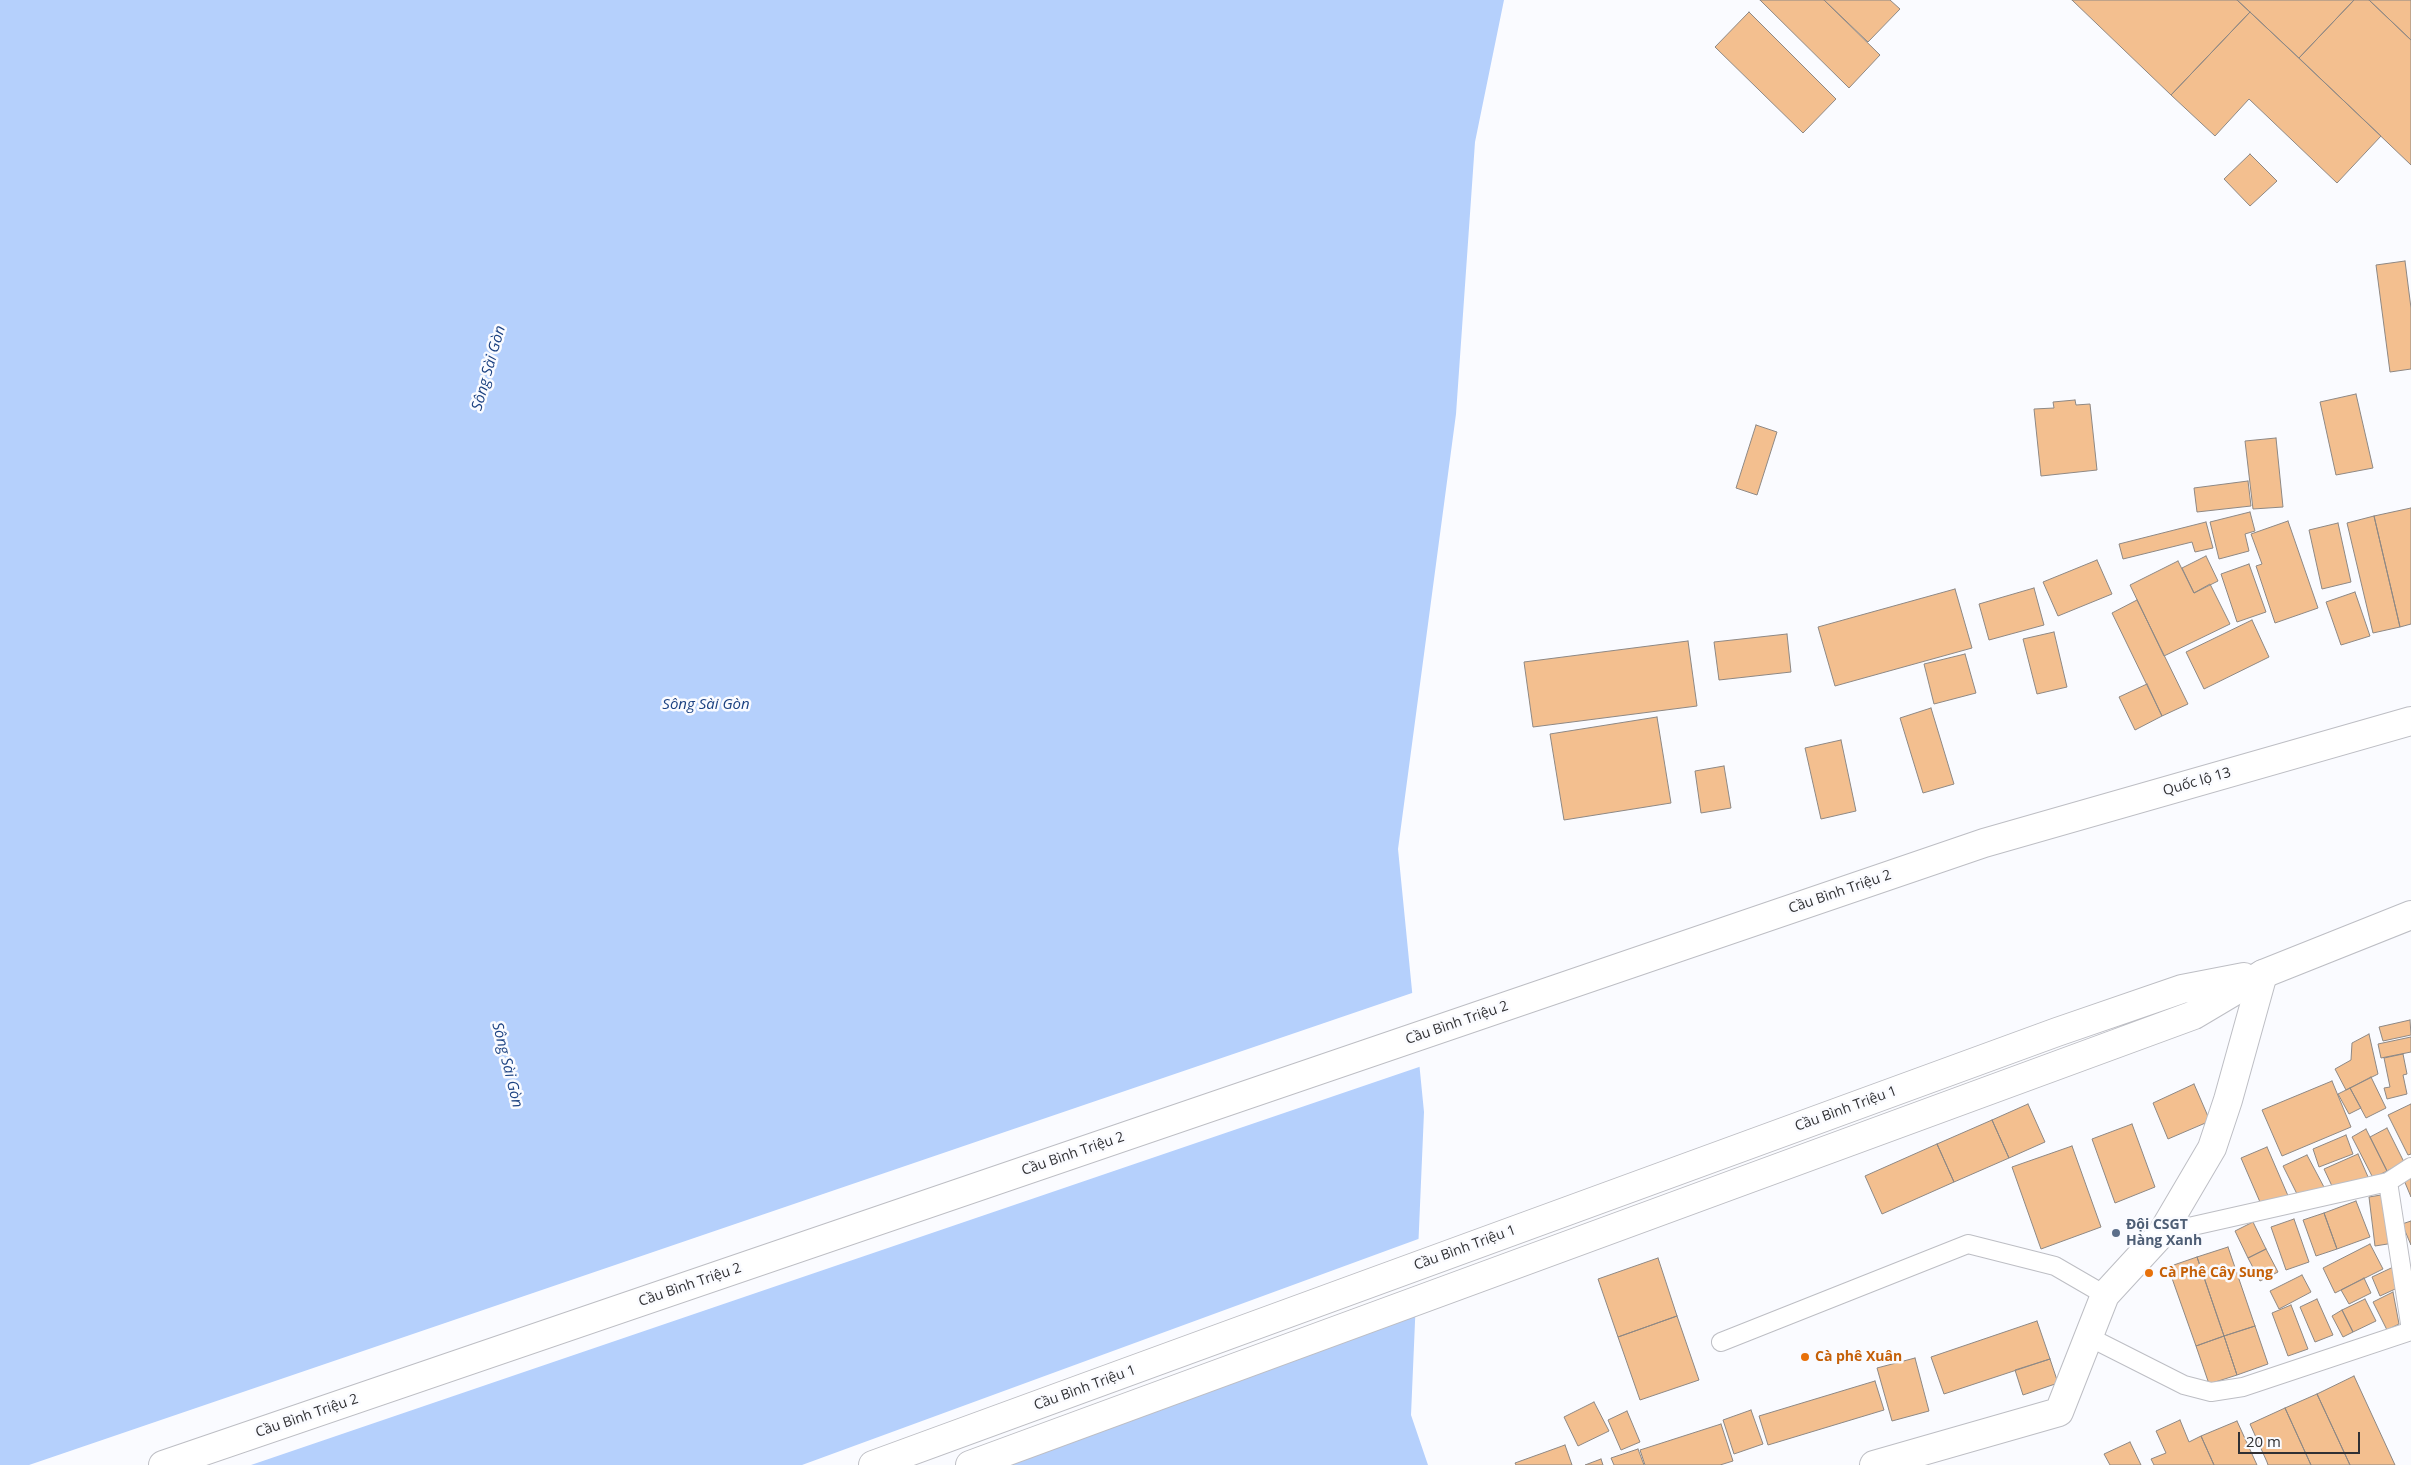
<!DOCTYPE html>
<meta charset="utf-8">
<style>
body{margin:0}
#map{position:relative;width:2411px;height:1465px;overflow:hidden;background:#fafbff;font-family:"Open Sans",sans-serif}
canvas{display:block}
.scale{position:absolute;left:2238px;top:1432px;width:122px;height:22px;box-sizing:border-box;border:2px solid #303033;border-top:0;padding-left:6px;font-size:15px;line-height:18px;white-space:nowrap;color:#303033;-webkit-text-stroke:4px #fafbff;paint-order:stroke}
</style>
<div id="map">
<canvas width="2411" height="1465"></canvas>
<div class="scale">20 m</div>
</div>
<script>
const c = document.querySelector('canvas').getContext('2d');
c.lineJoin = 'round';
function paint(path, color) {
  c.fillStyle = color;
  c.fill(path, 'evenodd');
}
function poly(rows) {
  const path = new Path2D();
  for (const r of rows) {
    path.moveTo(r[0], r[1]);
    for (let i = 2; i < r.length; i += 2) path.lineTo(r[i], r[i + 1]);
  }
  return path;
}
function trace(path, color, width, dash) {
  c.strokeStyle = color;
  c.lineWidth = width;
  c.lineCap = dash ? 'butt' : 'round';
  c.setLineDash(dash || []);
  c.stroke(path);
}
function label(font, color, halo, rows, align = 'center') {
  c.font = font + ' "Open Sans",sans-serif';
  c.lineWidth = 5;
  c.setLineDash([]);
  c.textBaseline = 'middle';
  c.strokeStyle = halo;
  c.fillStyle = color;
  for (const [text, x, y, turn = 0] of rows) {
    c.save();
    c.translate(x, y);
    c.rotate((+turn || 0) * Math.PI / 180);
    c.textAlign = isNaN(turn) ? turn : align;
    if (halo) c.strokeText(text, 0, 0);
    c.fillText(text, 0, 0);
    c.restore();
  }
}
const water = poly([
 [0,0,1504,0,1475,142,1456,414,1398,849,1424,1112,1411,1415,1428,1465,0,1465]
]);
const pier = poly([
 [1415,992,1422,1066,251,1465,29,1465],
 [1421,1238,1418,1314,1005,1465,802,1465]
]);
const building = poly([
 [1760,0,1824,0,1880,55,1849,88,1760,0],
 [1824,0,1890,0,1900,9,1868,42,1824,0],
 [2072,0,2237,0,2250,12,2171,95,2072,0],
 [2237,0,2354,0,2299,58,2237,0],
 [2354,0,2369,0,2411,40,2411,165,2299,58,2354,0],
 [2369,0,2411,0,2411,40,2369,0],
 [1749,12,1836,99,1803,133,1715,47,1749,12],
 [2250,12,2381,136,2337,183,2249,99,2215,136,2171,95,2250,12],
 [2250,154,2277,181,2250,206,2224,179,2250,154],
 [2405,261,2411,308,2411,369,2390,372,2376,265,2405,261],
 [2356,394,2373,468,2336,475,2320,402,2356,394],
 [2075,400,2076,405,2090,404,2097,470,2041,476,2034,409,2054,408,2053,402,2075,400],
 [1756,425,1777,432,1757,495,1736,488,1756,425],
 [2276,438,2283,507,2253,509,2245,441,2276,438],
 [2248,481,2251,506,2197,512,2194,488,2248,481],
 [2411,508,2411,624,2400,627,2374,516,2411,508],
 [2250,512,2255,531,2245,534,2249,551,2219,559,2210,522,2250,512],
 [2374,516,2400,627,2373,633,2347,523,2374,516],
 [2288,521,2318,608,2275,623,2256,566,2262,564,2251,534,2288,521],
 [2206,522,2213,548,2195,552,2192,542,2123,559,2119,544,2206,522],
 [2338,523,2351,582,2322,589,2309,530,2338,523],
 [2206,556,2218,581,2194,593,2182,568,2206,556],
 [2097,560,2112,594,2058,616,2043,582,2097,560],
 [2178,561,2194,593,2210,584,2230,624,2164,656,2130,585,2178,561],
 [2249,564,2266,612,2237,622,2221,574,2249,564],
 [2034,588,2044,625,1989,640,1979,604,2034,588],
 [1955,589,1972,648,1835,686,1818,627,1955,589],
 [2355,592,2370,636,2341,645,2326,602,2355,592],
 [2137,600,2188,704,2162,716,2112,613,2137,600],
 [2252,620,2269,657,2204,689,2186,652,2252,620],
 [2054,632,2067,687,2037,694,2023,639,2054,632],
 [1787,634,1791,672,1719,680,1714,642,1787,634],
 [1688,641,1697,706,1533,727,1524,662,1688,641],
 [1965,654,1976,693,1934,704,1924,664,1965,654],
 [2147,684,2162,716,2135,730,2119,697,2147,684],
 [1931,708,1954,784,1923,793,1900,718,1931,708],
 [1657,717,1671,803,1564,820,1550,734,1657,717],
 [1841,740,1856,811,1821,819,1805,748,1841,740],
 [1724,766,1731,808,1701,813,1695,771,1724,766],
 [2410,1020,2411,1035,2383,1041,2379,1027,2410,1020],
 [2369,1034,2378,1074,2346,1090,2335,1069,2351,1060,2352,1043,2369,1034],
 [2411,1037,2411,1052,2381,1058,2378,1044,2411,1037],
 [2403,1054,2407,1074,2403,1075,2407,1094,2387,1099,2384,1088,2390,1087,2384,1058,2403,1054],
 [2371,1077,2386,1108,2366,1118,2350,1088,2371,1077],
 [2332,1081,2351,1127,2282,1156,2262,1110,2332,1081],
 [2194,1084,2210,1121,2168,1139,2153,1103,2194,1084],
 [2350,1088,2361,1108,2349,1114,2338,1094,2350,1088],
 [2028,1104,2045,1142,2009,1158,1992,1120,2028,1104],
 [2411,1104,2411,1154,2408,1155,2388,1115,2411,1104],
 [1992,1120,2009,1158,1954,1182,1937,1144,1992,1120],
 [2132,1124,2155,1187,2115,1203,2092,1139,2132,1124],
 [2387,1128,2404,1162,2387,1171,2370,1137,2387,1128],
 [2366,1129,2387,1171,2373,1178,2352,1137,2366,1129],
 [2346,1135,2353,1154,2319,1167,2313,1149,2346,1135],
 [1937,1144,1954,1182,1882,1214,1865,1176,1937,1144],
 [2072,1146,2101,1227,2041,1249,2012,1167,2072,1146],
 [2267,1147,2289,1198,2263,1209,2241,1158,2267,1147],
 [2358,1154,2372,1186,2339,1201,2324,1169,2358,1154],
 [2307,1155,2325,1189,2301,1202,2283,1166,2307,1155],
 [2411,1170,2411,1197,2401,1173,2411,1170],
 [2393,1193,2400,1242,2375,1246,2369,1197,2393,1193],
 [2356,1201,2370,1237,2337,1249,2324,1213,2356,1201],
 [2324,1213,2337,1249,2316,1256,2303,1220,2324,1213],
 [2294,1219,2309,1262,2286,1270,2271,1227,2294,1219],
 [2411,1221,2411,1245,2402,1224,2411,1221],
 [2253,1222,2266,1249,2248,1258,2235,1231,2253,1222],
 [2370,1244,2383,1269,2335,1293,2323,1268,2370,1244],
 [2228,1247,2255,1326,2224,1336,2197,1257,2228,1247],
 [2266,1249,2278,1272,2260,1281,2248,1258,2266,1249],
 [2197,1257,2224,1336,2196,1346,2168,1267,2197,1257],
 [1658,1258,1677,1316,1618,1337,1598,1279,1658,1258],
 [2404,1262,2404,1285,2380,1296,2372,1277,2404,1262],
 [2302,1275,2311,1292,2279,1309,2270,1291,2302,1275],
 [2364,1278,2371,1293,2349,1304,2341,1290,2364,1278],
 [2393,1292,2399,1324,2387,1330,2373,1302,2393,1292],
 [2317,1299,2333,1335,2315,1342,2300,1307,2317,1299],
 [2365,1299,2376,1321,2353,1332,2342,1310,2365,1299],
 [2291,1305,2308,1349,2288,1356,2272,1313,2291,1305],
 [2342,1310,2353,1332,2343,1337,2332,1316,2342,1310],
 [1677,1316,1699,1380,1640,1400,1618,1337,1677,1316],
 [2037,1321,2050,1359,1944,1394,1931,1357,2037,1321],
 [2255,1326,2268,1364,2237,1375,2224,1336,2255,1326],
 [2224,1336,2237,1375,2209,1384,2196,1346,2224,1336],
 [1915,1358,1929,1411,1892,1421,1877,1368,1915,1358],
 [2050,1359,2058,1383,2023,1395,2015,1370,2050,1359],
 [2354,1376,2395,1465,2350,1465,2317,1394,2354,1376],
 [1875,1381,1884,1410,1768,1445,1759,1416,1875,1381],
 [2317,1394,2350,1465,2311,1465,2285,1408,2317,1394],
 [1594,1402,1609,1431,1578,1446,1564,1417,1594,1402],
 [2285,1408,2311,1465,2268,1465,2267,1462,2250,1424,2285,1408],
 [1751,1410,1763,1444,1734,1454,1723,1420,1751,1410],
 [1627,1411,1640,1442,1621,1450,1608,1420,1627,1411],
 [2180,1420,2189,1442,2201,1436,2214,1465,2154,1465,2151,1459,2166,1453,2156,1431,2180,1420],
 [2237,1421,2257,1465,2214,1465,2201,1436,2237,1421],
 [1721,1424,1733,1461,1720,1465,1645,1465,1640,1450,1721,1424],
 [2130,1442,2141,1465,2110,1465,2104,1454,2130,1442],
 [1565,1445,1572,1465,1516,1465,1515,1463,1565,1445],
 [1638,1449,1644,1465,1614,1465,1611,1458,1638,1449],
 [1601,1459,1603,1465,1585,1465,1601,1459]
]);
const lane = poly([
 [2388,1182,2411,1330],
 [2162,1233,2388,1182,2411,1167],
 [2089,1337,2184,1385,2211,1392,2243,1387,2411,1331],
 [1721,1342,1968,1244,2055,1266,2105,1295]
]);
const street = poly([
 [1874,1465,2059,1412,2105,1295,2162,1233,2212,1148,2228,1100,2263,974]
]);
const primary = poly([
 [163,1465,1984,843,2411,721],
 [873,1465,2057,1032,2182,989,2244,977],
 [970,1465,2194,1015,2263,974,2411,915]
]);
const markers = [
 [2116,1233,5,"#5c6f8a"],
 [2149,1273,5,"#e8710a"],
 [1805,1357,5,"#e8710a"]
];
const streetNames = [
 ["Quốc lộ 13",2197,782,-16],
 ["Cầu Bình Triệu 2",1840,892,-19],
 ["Cầu Bình Triệu 2",1457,1023,-19],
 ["Cầu Bình Triệu 1",1846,1109,-20],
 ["Cầu Bình Triệu 2",1073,1154,-19],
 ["Cầu Bình Triệu 1",1465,1248,-20],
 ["Cầu Bình Triệu 2",690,1285,-19],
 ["Cầu Bình Triệu 1",1085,1388,-20],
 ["Cầu Bình Triệu 2",307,1416,-19]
];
const serviceNames = [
 ["Đội CSGT",2126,1225],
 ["Hàng Xanh",2126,1241]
];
const foodNames = [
 ["Cà Phê Cây Sung",2159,1273],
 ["Cà phê Xuân",1815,1357]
];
const waterNames = [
 ["Sông Sài Gòn",489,368,-74],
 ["Sông Sài Gòn",706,705],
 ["Sông Sài Gòn",507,1065,76]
];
paint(water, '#b5d0fc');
paint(pier, '#fafbff');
paint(building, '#f3bf8f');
trace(building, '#8e8884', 1);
trace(lane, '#bdbec4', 20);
trace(street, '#bdbec4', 30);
trace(primary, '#bdbec4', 30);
trace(lane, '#fff', 18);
trace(street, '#fff', 28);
trace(primary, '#fff', 28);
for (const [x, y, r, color] of markers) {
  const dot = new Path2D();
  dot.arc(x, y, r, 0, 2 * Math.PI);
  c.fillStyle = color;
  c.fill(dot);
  trace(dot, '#fafbff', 2);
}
label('14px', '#303033', '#fafbff', streetNames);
label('bold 14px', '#4e5e75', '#fafbff', serviceNames, 'left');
label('bold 14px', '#c56008', '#fafbff', foodNames, 'left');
label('italic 15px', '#1b4181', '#fafbff', waterNames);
</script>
